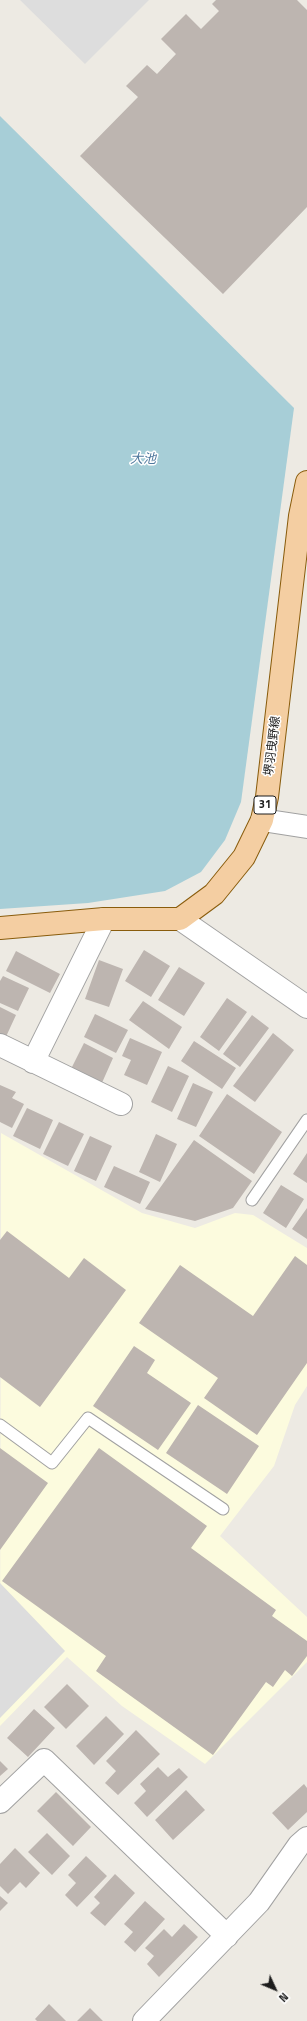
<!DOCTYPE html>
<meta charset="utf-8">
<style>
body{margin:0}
#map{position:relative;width:307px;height:2021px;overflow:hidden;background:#edeae3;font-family:"Titillium Web",sans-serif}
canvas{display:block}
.north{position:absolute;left:255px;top:1969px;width:40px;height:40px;-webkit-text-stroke:3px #fff;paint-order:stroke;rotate:134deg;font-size:11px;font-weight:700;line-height:16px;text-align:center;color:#1d1d1d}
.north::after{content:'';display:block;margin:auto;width:14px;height:18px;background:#1d1d1d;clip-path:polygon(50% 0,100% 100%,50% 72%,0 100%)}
</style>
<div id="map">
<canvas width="307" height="2021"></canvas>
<div class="north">N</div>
</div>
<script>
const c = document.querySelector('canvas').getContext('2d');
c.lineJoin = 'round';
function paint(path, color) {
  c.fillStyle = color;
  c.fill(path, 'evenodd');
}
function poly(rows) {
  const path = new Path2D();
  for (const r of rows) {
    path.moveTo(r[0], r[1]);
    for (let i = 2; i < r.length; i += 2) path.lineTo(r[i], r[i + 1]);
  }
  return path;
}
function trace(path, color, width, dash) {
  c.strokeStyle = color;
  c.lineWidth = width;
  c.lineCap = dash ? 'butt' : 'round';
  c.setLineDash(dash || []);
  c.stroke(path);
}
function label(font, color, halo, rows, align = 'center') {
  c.font = font + ' "Titillium Web","Noto Sans JP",sans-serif';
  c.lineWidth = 3;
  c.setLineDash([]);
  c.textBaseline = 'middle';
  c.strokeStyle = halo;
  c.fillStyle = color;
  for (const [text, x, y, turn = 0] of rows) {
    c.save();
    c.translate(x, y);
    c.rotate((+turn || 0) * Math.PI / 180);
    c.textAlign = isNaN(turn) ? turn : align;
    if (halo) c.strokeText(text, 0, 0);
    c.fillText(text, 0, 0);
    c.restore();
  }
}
const education = poly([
 [1,1133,142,1213,195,1228,235,1213,253,1215,307,1248,307,1386,295,1405,274,1466,220,1536,307,1617,307,1662,205,1764,122,1706,67,1657,0,1726]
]);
const parking = poly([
 [20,0,149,0,85,64],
 [0,1583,65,1651,0,1718]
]);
const water = poly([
 [0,116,294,408,241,802,225,840,201,872,165,891,88,903,0,909]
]);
const building = poly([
 [216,0,297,0,307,10,307,207,223,294,80,156,138,97,126,86,147,65,157,74,176,54,161,39,186,14,201,29,219,11,212,4],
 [144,950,170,966,151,997,125,981],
 [16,951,60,974,50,993,6,971],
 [99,960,123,969,109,1007,85,999],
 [179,967,205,983,184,1016,158,1000],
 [3,976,29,988,18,1011,0,1003,0,981],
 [227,998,247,1012,219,1051,200,1037],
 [143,1001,182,1027,169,1049,129,1020],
 [0,1007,16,1015,4,1041,0,1039],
 [95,1014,128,1030,116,1053,84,1037],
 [252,1015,269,1028,240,1067,223,1054],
 [273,1033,294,1050,255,1102,233,1086],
 [130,1038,162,1052,147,1085,124,1075,131,1060,122,1056],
 [194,1041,236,1068,222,1089,181,1061],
 [84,1043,113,1058,101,1085,71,1069],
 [168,1066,189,1076,172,1112,151,1102],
 [193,1083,213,1092,196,1127,177,1119],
 [0,1085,16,1092,12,1098,24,1104,12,1128,0,1122],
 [227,1094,282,1132,254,1174,199,1136],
 [27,1108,53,1120,40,1149,13,1136],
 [59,1122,84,1134,68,1166,43,1154],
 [156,1134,177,1144,160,1182,139,1172],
 [90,1136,112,1146,96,1181,74,1171],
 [194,1140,252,1181,233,1208,195,1221,145,1209],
 [307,1153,307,1183,293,1174],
 [114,1166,150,1182,140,1204,104,1187],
 [281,1185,304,1199,286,1228,263,1213],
 [307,1208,307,1239,292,1229],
 [7,1231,69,1278,84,1258,126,1290,40,1407,0,1377,0,1240],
 [295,1256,307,1265,307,1363,257,1435,204,1398,218,1378,139,1323,180,1265,253,1316],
 [134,1346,155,1360,147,1373,191,1403,158,1450,93,1406],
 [198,1405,259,1446,227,1494,166,1453],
 [0,1448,48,1483,0,1550],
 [99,1448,207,1526,191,1548,276,1610,272,1616,307,1641,307,1656,292,1676,285,1670,273,1687,266,1682,213,1755,96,1671,106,1656,2,1581],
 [67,1684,89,1706,66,1729,44,1707],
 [34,1709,55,1728,28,1757,7,1738],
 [106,1716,124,1734,94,1765,76,1746],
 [136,1730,160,1754,118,1795,105,1783,116,1771,106,1761],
 [0,1761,8,1769,0,1776],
 [158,1767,168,1777,179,1768,188,1777,147,1817,134,1803,146,1791,140,1784],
 [304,1784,307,1788,307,1812,288,1830,272,1813],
 [186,1790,205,1810,173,1840,155,1820],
 [56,1792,91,1827,73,1846,37,1811],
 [47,1833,70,1856,52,1875,28,1852],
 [15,1848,40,1873,26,1888,20,1882,8,1894,0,1886,0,1864],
 [86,1856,107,1876,77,1907,65,1895,76,1883,68,1875],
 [115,1874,135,1893,105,1926,90,1913,100,1903,94,1897],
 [0,1896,8,1903,0,1911],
 [145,1901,165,1919,135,1952,124,1942,133,1932,124,1924],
 [184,1924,198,1937,159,1977,147,1964,154,1956,145,1948,164,1929,172,1937],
 [49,2004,66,2021,37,2021,35,2019],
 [90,2008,103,2021,77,2021]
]);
const service = poly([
 [252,1200,307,1120],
 [0,1425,52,1463,88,1418,223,1509]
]);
const minor = poly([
 [262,820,307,827],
 [180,919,307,1007],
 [0,1045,121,1104],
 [33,1062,104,919],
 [0,1802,44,1760,227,1936],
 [144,2021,259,1902,299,1845,307,1838]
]);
const primary = poly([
 [0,928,104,919,180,919,214,894,244,857,262,820,267,797,300,516,307,482]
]);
const shields = [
 [265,805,22]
];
const shieldNames = [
 ["31",265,805]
];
const streetNames = [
 ["堺羽曳野線",273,746,-83]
];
const waterNames = [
 ["大池",143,460]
];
paint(education, '#fcfbde');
paint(parking, '#ddd');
paint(water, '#a7ced7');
paint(building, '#bdb5b0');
trace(service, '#a1a1a1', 13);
trace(minor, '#a1a1a1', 24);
trace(primary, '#895c0c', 24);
trace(service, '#fff', 11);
trace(minor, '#fff', 22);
trace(primary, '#f4cea2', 22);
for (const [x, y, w] of shields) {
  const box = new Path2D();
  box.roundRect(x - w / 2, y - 9, w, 18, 3);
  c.fillStyle = '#fff';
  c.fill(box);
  trace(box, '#1d1d1d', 1);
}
label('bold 11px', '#1d1d1d', null, shieldNames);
label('12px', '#1d1d1d', '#fff', streetNames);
label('italic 13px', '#4f789d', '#fff', waterNames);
</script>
